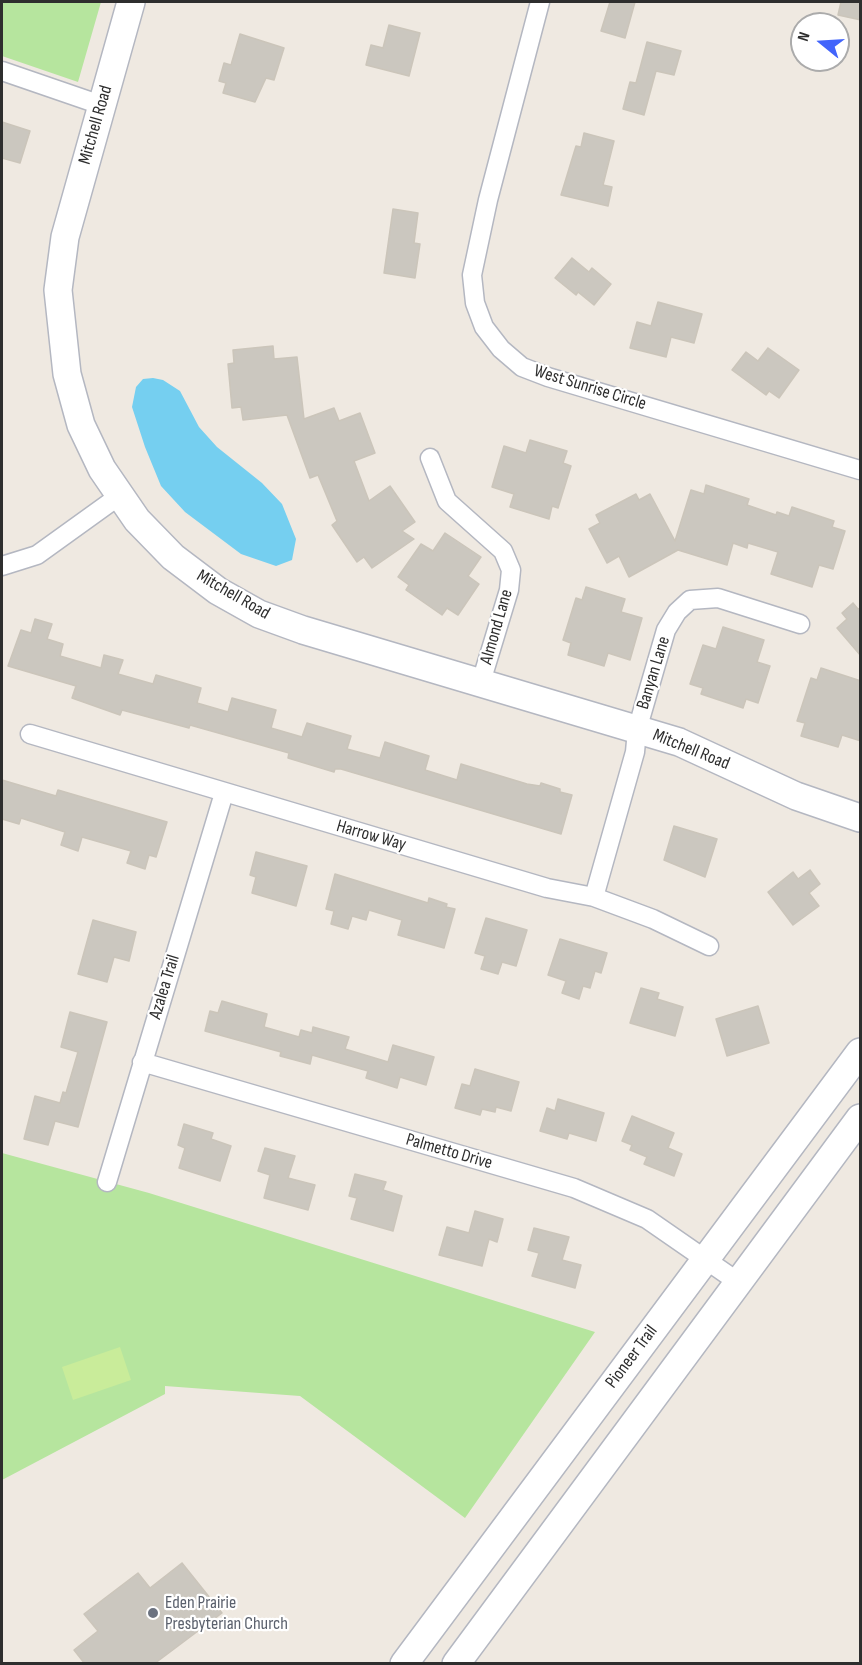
<!DOCTYPE html>
<style>
body{margin:0}
#map{position:relative;width:862px;height:1665px;overflow:hidden;background:#efe9e1;font-family:"Sofia Sans Condensed",sans-serif}
canvas{display:block}
.frame{position:absolute;inset:0;border:3px solid #2e2e2e;pointer-events:none}
.north{position:absolute;left:790px;top:12px;width:60px;height:60px;box-sizing:border-box;background:#fff;border:2px solid #ababab;border-radius:50%;rotate:288deg;font-size:16px;font-weight:700;line-height:24px;text-align:center;color:#2e2e2e}
.north::after{content:'';display:block;margin:auto;width:21px;height:27px;background:#4264fb;clip-path:polygon(50% 0,100% 100%,50% 72%,0 100%)}
</style>
<div id="map">
<canvas width="862" height="1665"></canvas>
<div class="frame"></div>
<div class="north">N</div>
</div>
<script>
const c = document.querySelector('canvas').getContext('2d');
c.lineJoin = 'round';
function paint(path, color) {
  c.fillStyle = color;
  c.fill(path, 'evenodd');
}
function poly(rows) {
  const path = new Path2D();
  for (const r of rows) {
    path.moveTo(r[0], r[1]);
    for (let i = 2; i < r.length; i += 2) path.lineTo(r[i], r[i + 1]);
  }
  return path;
}
function trace(path, color, width, dash) {
  c.strokeStyle = color;
  c.lineWidth = width;
  c.lineCap = dash ? 'butt' : 'round';
  c.setLineDash(dash || []);
  c.stroke(path);
}
function label(font, color, halo, rows, align = 'center') {
  c.font = font + ' "Sofia Sans Condensed",sans-serif';
  c.lineWidth = 4.5;
  c.setLineDash([]);
  c.textBaseline = 'middle';
  c.strokeStyle = halo;
  c.fillStyle = color;
  for (const [text, x, y, turn = 0] of rows) {
    c.save();
    c.translate(x, y);
    c.rotate((+turn || 0) * Math.PI / 180);
    c.textAlign = isNaN(turn) ? turn : align;
    if (halo) c.strokeText(text, 0, 0);
    c.fillText(text, 0, 0);
    c.restore();
  }
}
const green = poly([
 [2,2,101,2,78,82,2,56],
 [2,1153,149,1193,595,1332,465,1518,300,1396,165,1386,165,1394,2,1480]
]);
const pitch = poly([
 [120,1347,131,1380,73,1400,62,1367]
]);
const water = poly([
 [153,378,163,380,180,391,199,427,217,447,262,483,282,504,296,539,292,560,276,566,241,554,185,512,161,486,145,447,132,407,136,387,143,379]
]);
const building = poly([
 [610,2,635,2,625,38,601,31,610,2],
 [841,2,861,2,861,20,838,15,841,2],
 [389,25,420,33,409,76,366,65,371,45,383,48,389,25],
 [240,34,284,48,274,80,266,78,255,102,223,93,226,83,219,81,224,63,231,65,240,34],
 [647,42,681,51,674,75,656,71,644,115,623,109,630,82,636,83,647,42],
 [2,122,30,131,20,163,2,158,2,122],
 [584,133,614,141,603,185,612,187,608,206,561,195,576,146,581,147,584,133],
 [393,209,418,213,414,243,420,244,415,278,384,273,393,209],
 [572,258,589,272,592,268,611,284,594,305,578,292,576,295,555,278,572,258],
 [658,302,702,314,694,343,671,337,666,357,630,348,637,322,651,326,658,302],
 [273,346,274,359,297,357,304,419,334,408,339,421,360,413,375,453,354,461,369,501,390,486,415,522,402,531,414,539,372,568,364,557,357,562,332,525,337,521,318,475,310,478,287,415,243,420,241,407,232,408,228,364,234,363,233,350,273,346],
 [768,348,799,370,779,398,769,391,766,395,732,370,746,352,758,361,768,348],
 [530,440,567,451,563,463,571,466,558,508,552,506,549,519,510,507,514,494,492,487,504,446,526,453,530,440],
 [706,485,749,499,747,505,776,515,777,512,789,516,792,507,834,521,832,527,845,531,833,569,819,565,812,587,771,574,778,552,748,543,747,548,733,543,727,565,678,550,629,577,619,556,607,563,589,529,600,523,596,515,636,494,639,500,650,494,675,541,691,490,704,494,706,485],
 [445,533,481,557,468,576,479,584,458,615,447,608,442,615,406,590,409,585,398,577,421,544,433,551,445,533],
 [586,587,625,599,621,612,642,618,630,660,608,653,604,666,568,655,571,643,563,640,576,598,582,600,586,587],
 [853,603,858,609,861,608,861,656,837,628,847,619,842,613,853,603],
 [35,619,52,624,47,639,63,644,60,656,101,668,104,655,123,660,118,674,153,684,156,675,201,688,197,703,228,712,232,698,276,710,271,728,302,737,307,723,351,736,347,749,380,758,385,742,429,756,425,770,457,780,461,764,527,784,540,786,541,783,560,789,560,792,572,795,561,834,341,769,335,769,334,772,288,758,289,753,190,725,189,728,122,710,120,715,72,698,76,686,8,666,21,630,31,633,35,619],
 [723,627,764,640,757,662,770,666,758,703,746,699,743,708,701,694,703,688,690,684,703,645,716,649,723,627],
 [821,668,861,681,861,741,842,735,838,747,801,736,805,723,797,721,811,678,817,680,821,668],
 [2,780,56,796,58,790,167,822,156,857,149,855,145,869,127,863,131,851,82,837,78,851,61,845,65,832,21,818,19,824,2,819,2,780],
 [674,826,717,839,705,877,664,860,674,826],
 [256,852,307,866,296,906,252,893,256,877,250,875,256,852],
 [810,870,820,884,809,893,819,906,793,925,768,892,793,872,798,879,810,870],
 [335,874,428,903,429,898,447,904,446,907,455,909,444,948,398,935,402,920,369,910,366,920,352,916,348,929,331,924,334,911,326,909,335,874],
 [486,918,527,930,516,966,502,962,498,974,481,969,485,956,475,953,486,918],
 [93,920,136,932,129,961,114,957,107,982,78,974,93,920],
 [560,939,607,953,601,973,595,971,590,988,583,986,579,999,562,993,566,981,548,975,560,939],
 [641,988,659,993,657,999,683,1007,675,1036,630,1023,641,988],
 [222,1001,267,1014,264,1027,299,1037,301,1030,312,1033,313,1027,349,1037,345,1049,388,1062,393,1045,434,1057,426,1085,400,1077,397,1088,366,1078,368,1071,312,1055,310,1064,280,1056,281,1052,205,1031,210,1011,218,1013,222,1001],
 [758,1006,769,1043,727,1056,716,1019,758,1006],
 [70,1012,107,1022,78,1127,55,1121,48,1145,24,1139,35,1096,60,1103,63,1092,66,1093,78,1052,61,1047,70,1012],
 [475,1069,519,1082,511,1111,496,1107,495,1112,482,1109,480,1115,455,1108,462,1084,470,1086,475,1069],
 [558,1099,604,1113,596,1141,569,1133,567,1139,540,1131,547,1108,555,1111,558,1099],
 [632,1116,674,1133,668,1148,682,1154,674,1176,644,1164,647,1157,630,1150,632,1145,622,1141,632,1116],
 [184,1124,213,1133,211,1139,231,1146,220,1181,179,1168,185,1148,178,1145,184,1124],
 [265,1148,295,1156,288,1178,315,1185,308,1210,264,1198,270,1175,258,1171,265,1148],
 [355,1174,386,1182,383,1190,402,1196,393,1231,351,1219,357,1198,349,1196,355,1174],
 [475,1211,503,1219,497,1242,489,1239,482,1266,439,1255,447,1227,469,1233,475,1211],
 [534,1228,569,1237,562,1260,581,1265,575,1288,532,1276,539,1253,528,1250,534,1228],
 [182,1563,222,1613,154,1664,85,1664,74,1650,98,1631,84,1614,138,1573,150,1588,182,1563]
]);
const minor = poly([
 [540,2,488,200,472,275,475,303,484,327,501,349,522,367,548,377,860,470],
 [2,71,101,105],
 [430,458,447,501,503,551,511,570,509,590,481,682],
 [2,566,37,555,119,496],
 [30,734,547,888,594,897,653,919,709,946],
 [594,897,635,752,637,730,666,630,677,612,690,600,718,598,800,624],
 [142,1062,574,1188,647,1219,738,1282],
 [107,1182,224,793]
]);
const secondary = poly([
 [131,2,65,237,58,290,67,374,81,425,102,469,137,520,173,557,218,591,259,614,303,630,679,742,796,796,860,818],
 [404,1664,860,1052],
 [456,1664,860,1118]
]);
const markers = [
 [153,1613,6,"#6b7280"]
];
const streetNames = [
 ["Mitchell Road",96,125,-74],
 ["West Sunrise Circle",590,388,17],
 ["Mitchell Road",233,595,30],
 ["Almond Lane",497,627,-74],
 ["Banyan Lane",654,673,-73],
 ["Mitchell Road",691,750,22],
 ["Harrow Way",371,836,16],
 ["Azalea Trail",165,987,-73],
 ["Palmetto Drive",449,1152,16],
 ["Pioneer Trail",632,1357,-53]
];
const worshipNames = [
 ["Eden Prairie",165,1603],
 ["Presbyterian Church",165,1624]
];
paint(green, '#b6e59e');
paint(pitch, '#c9ec9a');
paint(water, '#75cff0');
paint(building, '#cbc7bf');
trace(building, '#cbc5ba', 1.5);
trace(minor, '#b4b7c1', 21);
trace(secondary, '#b4b7c1', 30);
trace(minor, '#fff', 18);
trace(secondary, '#fff', 27);
for (const [x, y, r, color] of markers) {
  const dot = new Path2D();
  dot.arc(x, y, r, 0, 2 * Math.PI);
  c.fillStyle = color;
  c.fill(dot);
  trace(dot, '#fff', 2);
}
label('18px', '#2e2e2e', '#fff', streetNames);
label('18px', '#5b616d', '#fff', worshipNames, 'left');
</script>
